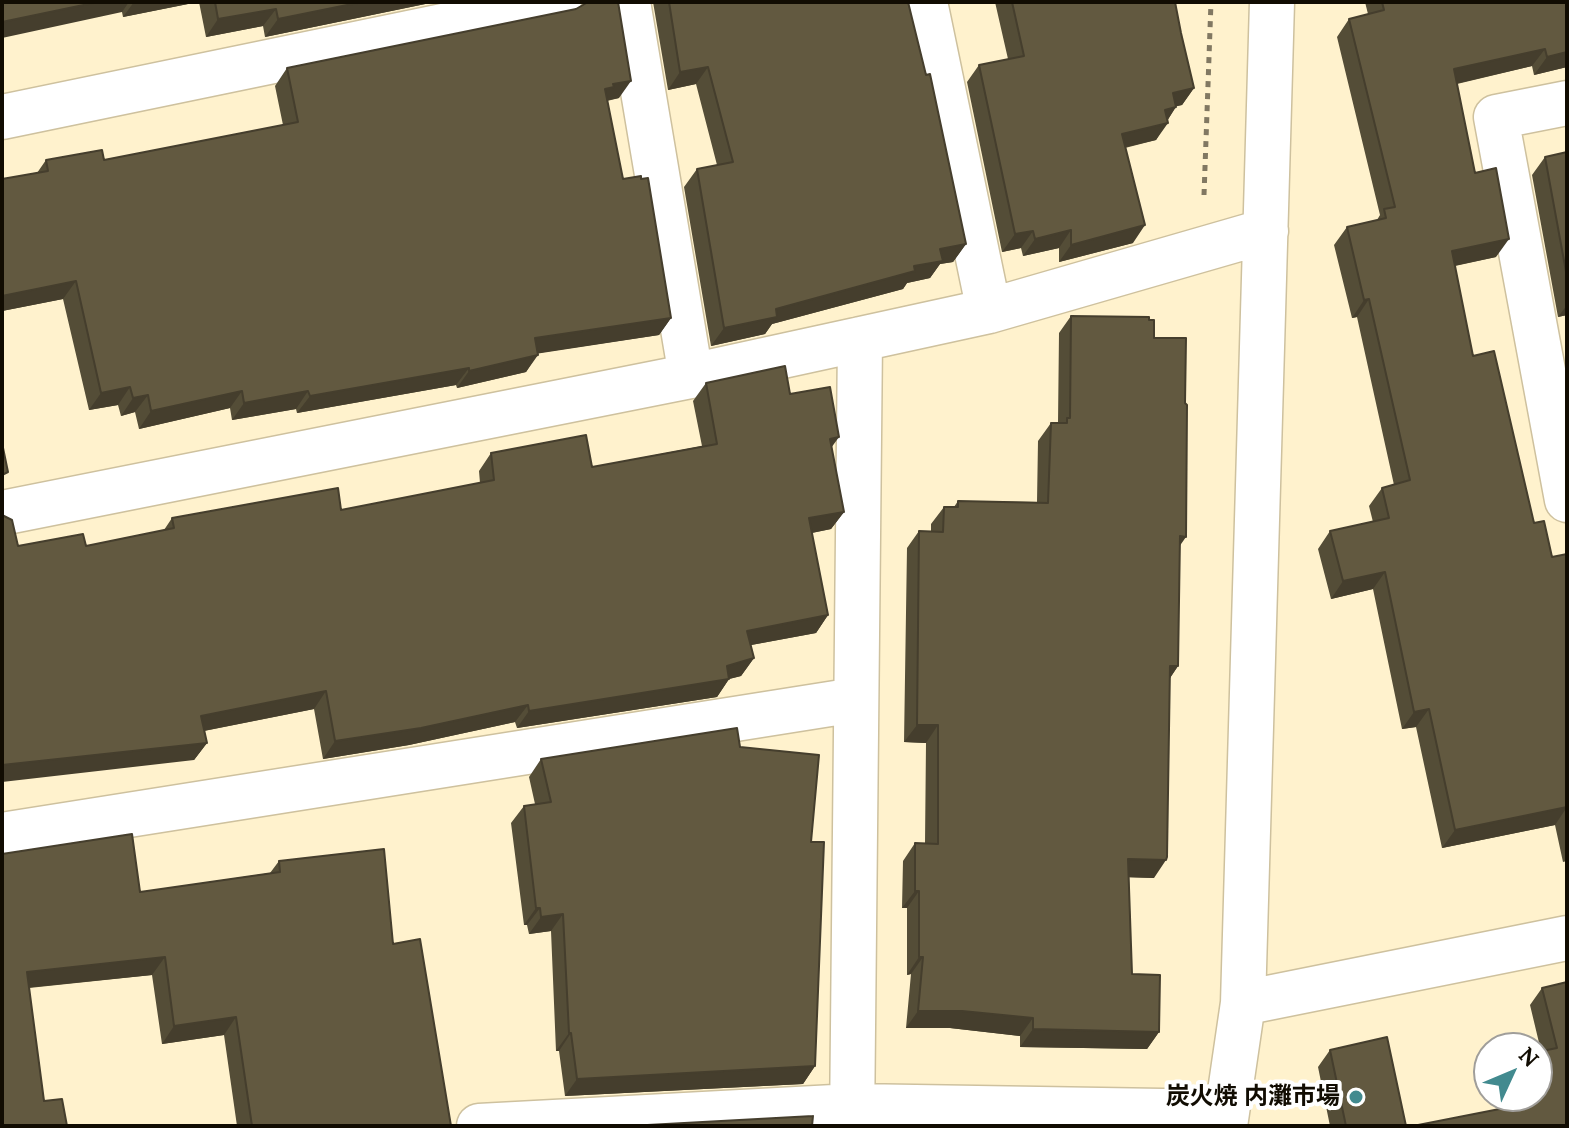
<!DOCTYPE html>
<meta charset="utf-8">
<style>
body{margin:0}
#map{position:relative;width:1569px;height:1128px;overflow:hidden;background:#fff2cd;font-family:Lora,serif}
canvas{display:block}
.frame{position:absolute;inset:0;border:4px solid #110c02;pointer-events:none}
.north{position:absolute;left:1473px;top:1032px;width:80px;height:80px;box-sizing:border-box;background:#fff;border:2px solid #a09e9a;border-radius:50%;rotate:46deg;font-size:22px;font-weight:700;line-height:32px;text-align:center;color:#110c02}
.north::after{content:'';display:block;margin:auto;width:28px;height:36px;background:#428a8f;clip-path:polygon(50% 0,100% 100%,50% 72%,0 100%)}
</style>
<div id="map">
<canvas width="1569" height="1128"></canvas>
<div class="frame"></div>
<div class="north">N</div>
</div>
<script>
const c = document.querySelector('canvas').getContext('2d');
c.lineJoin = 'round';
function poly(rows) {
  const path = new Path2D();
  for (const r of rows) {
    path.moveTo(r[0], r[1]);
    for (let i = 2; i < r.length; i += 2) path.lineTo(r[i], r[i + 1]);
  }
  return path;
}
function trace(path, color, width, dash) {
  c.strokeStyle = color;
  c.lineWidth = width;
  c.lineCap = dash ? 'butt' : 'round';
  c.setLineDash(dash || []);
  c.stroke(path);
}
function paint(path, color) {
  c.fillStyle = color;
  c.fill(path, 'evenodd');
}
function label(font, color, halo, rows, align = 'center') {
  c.font = font + ' Lora,"Noto Sans JP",serif';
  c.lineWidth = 8;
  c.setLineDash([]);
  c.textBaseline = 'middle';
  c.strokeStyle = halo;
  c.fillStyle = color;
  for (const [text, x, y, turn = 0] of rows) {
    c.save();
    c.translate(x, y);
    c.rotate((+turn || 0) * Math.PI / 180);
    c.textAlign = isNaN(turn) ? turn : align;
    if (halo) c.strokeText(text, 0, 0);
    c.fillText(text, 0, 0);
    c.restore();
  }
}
const path = poly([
 [1204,195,1211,2]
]);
const minor = poly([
 [628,2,691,376],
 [925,2,989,311],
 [1567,103,1496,117,1567,500],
 [2,117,559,2],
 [2,513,691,376,989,311,1266,231],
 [2,835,855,700],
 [1243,1003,1567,938],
 [479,1126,853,1106,1225,1112],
 [852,1126,860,339],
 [1225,1126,1243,1003,1272,2]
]);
const wall = poly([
 [2,2,198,2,123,17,122,12],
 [199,2,435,2,265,37,263,26,206,37],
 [583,2,618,2,619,98,607,101,623,179,671,318,659,335,538,353,526,372,457,388,456,385,297,413,296,409,232,420,230,408,139,429,135,412,121,416,118,405,89,410,63,299,2,311,2,179,37,173,46,160,104,160,283,125,275,86,287,68,576,9,583,5],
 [653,2,908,2,966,244,953,262,940,264,930,278,907,283,903,289,772,324,765,334,711,346,684,187,697,169,717,165,696,84,668,90],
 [995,2,1175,2,1181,33,1194,88,1182,105,1176,106,1156,140,1125,148,1133,243,1059,262,1059,248,1023,256,1021,248,1002,252,967,82,979,65,1008,59],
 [1365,2,1567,2,1567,67,1534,75,1532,66,1457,84,1475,173,1496,257,1455,266,1473,356,1534,523,1552,557,1567,554,1567,861,1563,862,1555,825,1442,848,1416,727,1402,729,1373,589,1331,599,1318,549,1330,531,1373,522,1369,506,1382,488,1394,485,1357,317,1352,318,1334,245,1347,227,1377,220,1380,215,1337,37,1349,19,1368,14],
 [1567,152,1567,315,1558,317,1532,175,1545,157],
 [1071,316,1149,320,1154,338,1180,545,1178,666,1170,678,1154,878,1129,877,1132,974,1159,1032,1147,1049,1020,1047,1020,1036,950,1028,906,1028,911,974,907,975,907,908,902,908,903,861,915,843,925,843,926,743,904,742,907,548,919,531,931,531,931,524,944,507,954,507,958,501,1037,502,1038,441,1051,423,1058,423,1059,333],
 [706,383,790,394,832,448,844,512,831,529,812,533,828,615,816,633,751,645,754,658,741,676,729,679,717,697,517,728,515,722,409,745,323,759,314,709,204,731,207,743,194,760,18,546,86,546,164,530,172,518,341,510,480,483,479,471,491,453,592,467,702,446,693,401],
 [740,747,811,842,815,1066,803,1084,565,1096,559,1051,556,1051,551,931,529,934,527,925,524,925,511,823,524,806,535,804,529,777,541,759],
 [2,854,140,892,270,873,279,861,393,944,451,1126,237,1126,224,1035,162,1044,152,975,29,988,2,1126],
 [1567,982,1567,1126,1510,1107,1508,1096,1537,1096,1541,1051,1530,1005,1542,988],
 [1330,1050,1406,1126,1330,1126,1318,1067]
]);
const shadedWall = poly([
 [98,2,129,2,122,12,2,38,2,22],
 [134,2,198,2,123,17],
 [362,2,435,2,265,37,278,19],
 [276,9,263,26,206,37,218,19],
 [1545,49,1532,66,1442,87,1454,69],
 [1567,52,1567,67,1534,75,1547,57],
 [708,67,696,84,668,90,680,72],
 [631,81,619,98,604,101,605,89,613,84],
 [1194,88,1182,105,1161,110,1173,93],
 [1176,107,1165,124,1168,123,1156,140,1109,151,1122,134,1165,110],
 [1145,225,1133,243,1059,262,1071,245],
 [1071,230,1059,248,1023,256,1035,239],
 [1033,231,1021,248,1002,252,1015,234],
 [1509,239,1496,257,1439,269,1452,251],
 [966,244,953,262,940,264,930,278,907,283,903,289,772,324,765,334,711,346,724,328,776,309,914,266,940,249],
 [76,281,63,299,2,311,2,296],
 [1369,299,1357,317,1352,318,1364,300],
 [1567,305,1567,315,1558,317],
 [671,318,659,335,522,356,535,338],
 [538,355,526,372,457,388,469,371],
 [469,368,456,385,297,413,310,396],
 [130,387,118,405,89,410,101,393],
 [242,391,230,408,139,429,151,411],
 [308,391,296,409,232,420,244,403],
 [148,395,135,412,121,416,133,398],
 [839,437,826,455,830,439],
 [844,512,831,529,796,536,809,518],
 [1180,536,1186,537,1174,554],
 [1385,572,1373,589,1331,599,1343,581],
 [828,615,816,633,735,648,747,631],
 [754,658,741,676,729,679,717,697,517,728,529,711],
 [1170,666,1178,666,1166,684],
 [326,691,314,709,188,734,201,716],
 [528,705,515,722,409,745,323,759,335,741],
 [1429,709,1416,727,1402,729,1414,712],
 [917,725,938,725,926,743,904,742],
 [207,743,194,760,2,782,2,765],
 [1567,807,1555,825,1442,848,1455,830],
 [1128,859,1166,860,1154,878,1116,877],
 [915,891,919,891,907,908,902,908],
 [536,908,540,908,527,925,524,925],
 [563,914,551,931,529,934,541,917],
 [165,957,152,975,14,989,27,972],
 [919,957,923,957,911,974,907,975],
 [918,1011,962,1011,1033,1018,1020,1036,950,1028,906,1028],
 [236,1017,224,1035,162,1044,174,1026],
 [1033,1029,1159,1032,1147,1049,1020,1047],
 [569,1033,571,1033,559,1051,556,1051],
 [815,1066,803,1084,565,1096,577,1079]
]);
const building = poly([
 [2,2,98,2,2,22,2,2],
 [215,2,362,2,278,19,276,9,218,19,215,2],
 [588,2,618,2,631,81,613,84,614,87,605,89,623,179,641,176,641,179,648,178,671,318,535,338,538,355,469,371,469,368,310,396,308,391,244,403,242,391,151,411,148,395,133,398,130,387,101,393,76,281,2,296,2,179,48,171,46,160,102,150,104,160,298,122,287,68,576,9,588,2],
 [669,2,908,2,926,75,930,74,966,244,940,249,943,261,914,266,915,271,776,309,777,317,724,328,697,169,733,162,708,67,680,72,669,2],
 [1012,2,1175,2,1181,33,1194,88,1173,93,1176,107,1165,110,1168,123,1122,134,1145,225,1071,245,1071,230,1035,239,1033,231,1015,234,979,65,1024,56,1012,2],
 [1382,2,1567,2,1567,52,1547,57,1545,49,1454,69,1475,173,1496,168,1509,239,1452,251,1473,356,1494,351,1534,523,1544,521,1552,557,1567,554,1567,807,1455,830,1429,709,1414,712,1385,572,1343,581,1330,531,1389,518,1382,488,1410,480,1369,299,1364,300,1347,227,1386,218,1384,209,1395,207,1349,19,1384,10,1382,2],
 [1567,152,1567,277,1545,157,1567,152],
 [1071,316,1149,317,1149,320,1154,320,1154,338,1186,338,1185,403,1187,405,1186,537,1180,536,1178,666,1170,666,1167,857,1166,860,1128,859,1132,974,1160,975,1159,1032,1033,1029,1033,1018,962,1011,918,1011,923,957,919,957,919,891,915,891,915,843,938,844,938,725,917,725,919,531,943,532,944,507,958,507,958,501,1048,503,1051,423,1067,423,1067,418,1070,418,1071,316],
 [785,366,790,394,830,387,839,437,830,439,844,512,809,518,828,615,747,631,754,658,727,666,729,679,529,711,528,705,421,728,335,741,326,691,201,716,207,743,2,765,2,515,12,520,18,546,83,534,86,546,174,528,172,518,338,488,341,510,494,480,491,453,586,435,592,467,717,444,706,383,785,366],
 [2,443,8,472,2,475,2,443],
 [737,728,740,747,819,755,811,842,824,842,815,1066,577,1079,571,1033,569,1033,563,914,541,917,540,908,536,908,524,806,551,802,541,759,737,728],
 [132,834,140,892,280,872,279,861,384,849,393,944,420,939,451,1126,252,1126,236,1017,174,1026,165,957,27,972,44,1101,62,1099,67,1126,2,1126,2,854,132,834],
 [1567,982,1567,1126,1413,1126,1525,1104,1523,1096,1537,1096,1537,1052,1557,1048,1542,988,1567,982],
 [1387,1037,1406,1126,1346,1126,1330,1050,1387,1037],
 [813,1116,812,1126,629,1126,813,1116]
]);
const markers = [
 [1356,1097,8,"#428a8f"]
];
const poiNames = [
 ["炭火焼 内灘市場",1340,1097]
];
trace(minor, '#cec19e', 47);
trace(path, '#817862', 5, [6, 6]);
trace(minor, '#fff', 44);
paint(wall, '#544d37');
paint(shadedWall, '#453e2d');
paint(building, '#625940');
trace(building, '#453e2d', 2);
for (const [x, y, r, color] of markers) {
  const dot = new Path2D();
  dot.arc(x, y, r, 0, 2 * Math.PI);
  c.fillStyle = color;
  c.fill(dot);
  trace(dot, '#fff', 3);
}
label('bold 24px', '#110c02', '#fff', poiNames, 'right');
</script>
